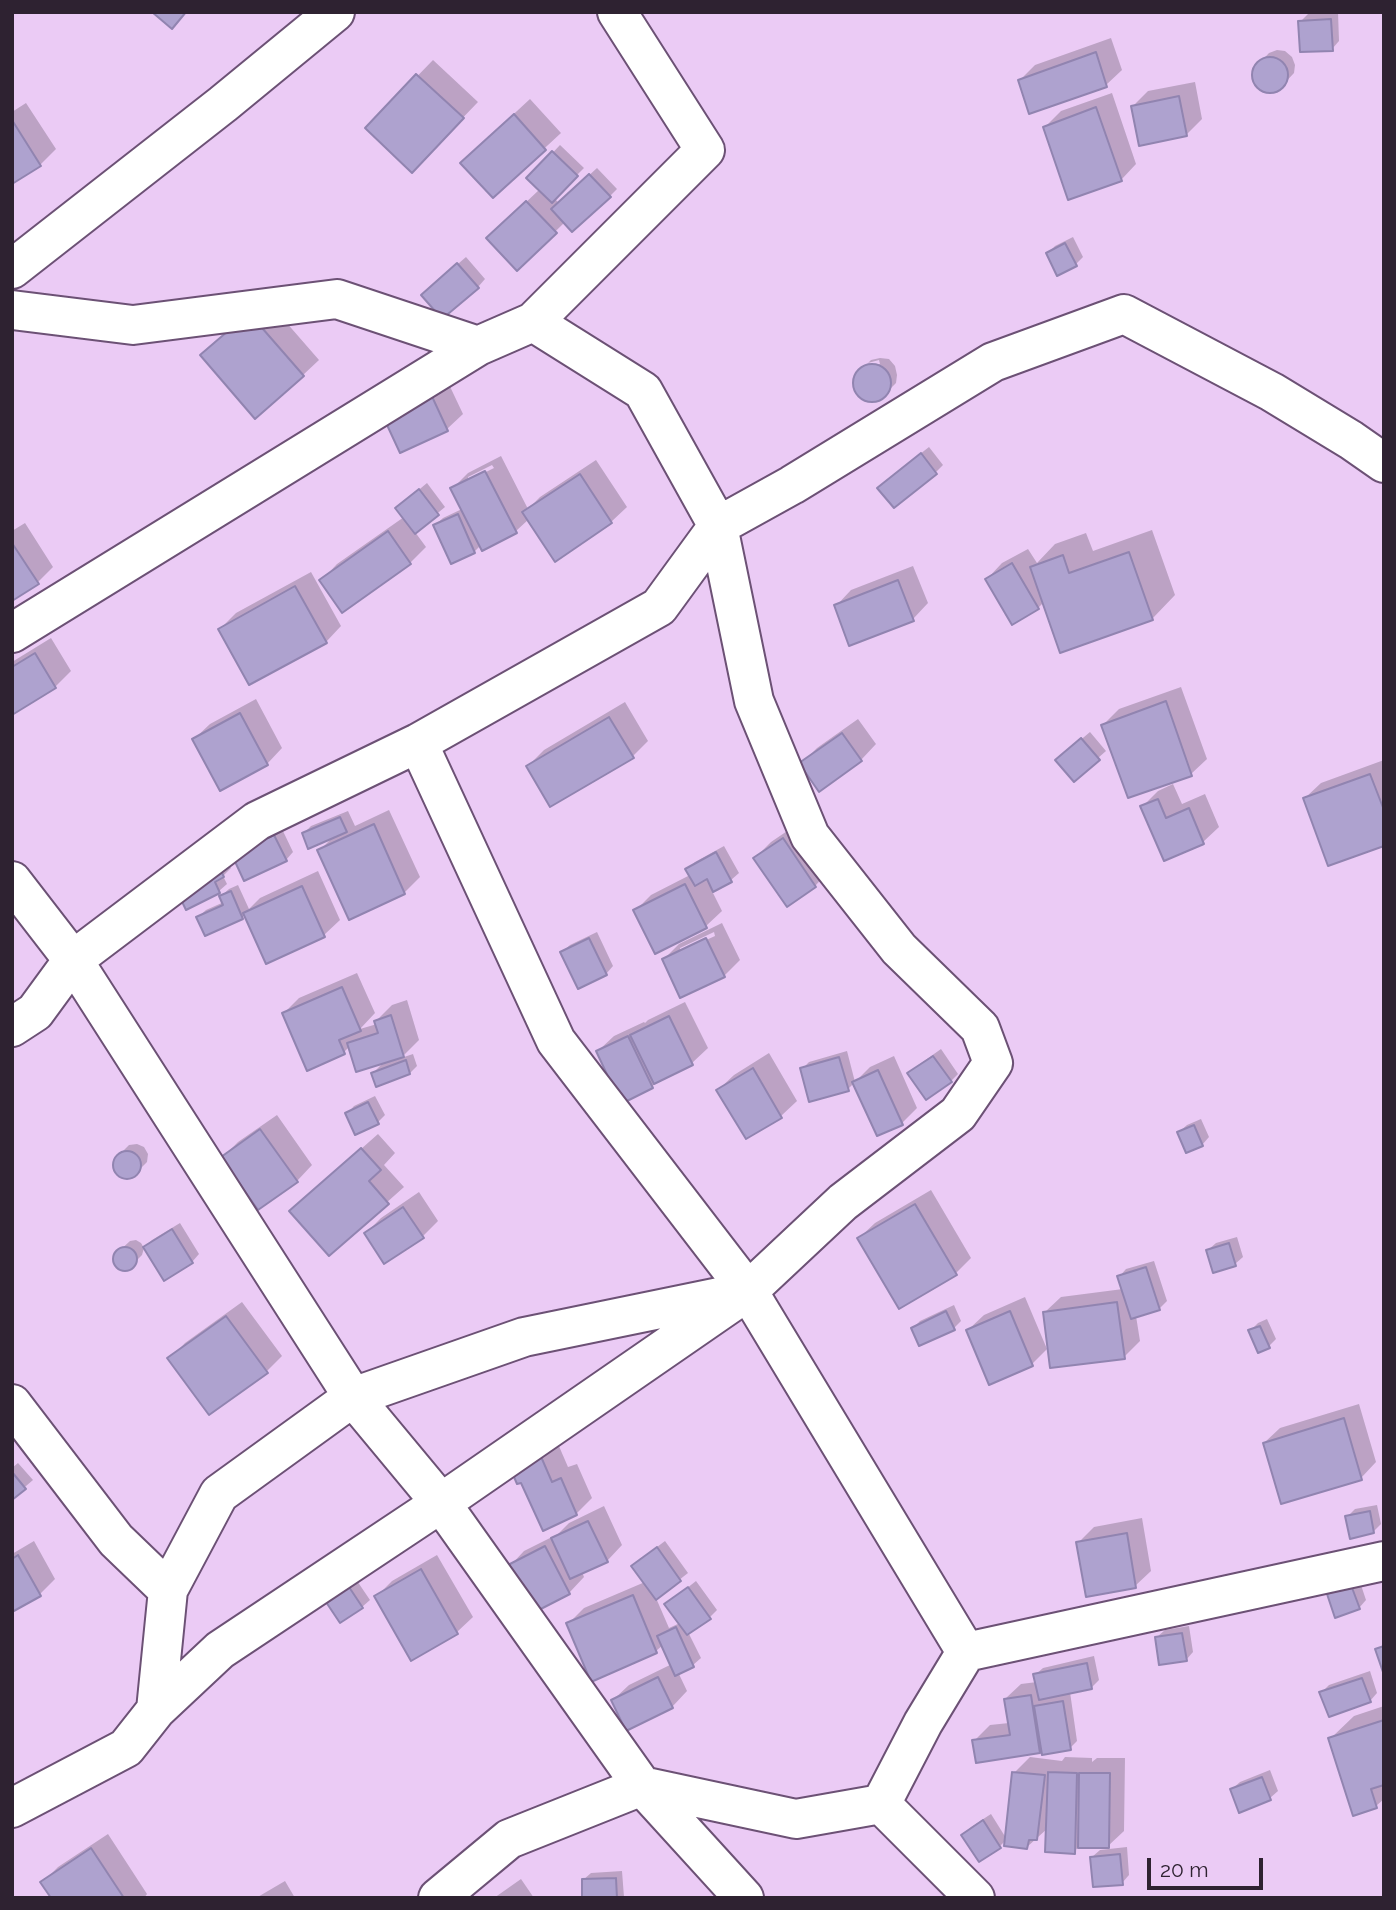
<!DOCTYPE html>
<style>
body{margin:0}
#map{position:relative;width:1396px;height:1910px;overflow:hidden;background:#ebcbf5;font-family:Raleway,sans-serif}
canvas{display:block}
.frame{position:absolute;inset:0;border:14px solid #2e2231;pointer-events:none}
.scale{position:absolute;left:1147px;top:1858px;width:116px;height:32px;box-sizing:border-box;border:4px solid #2e2231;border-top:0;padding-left:9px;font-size:21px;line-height:24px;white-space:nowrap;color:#2e2231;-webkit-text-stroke:5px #ebcbf5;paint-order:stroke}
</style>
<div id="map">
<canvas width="1396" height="1910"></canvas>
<div class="frame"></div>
<div class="scale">20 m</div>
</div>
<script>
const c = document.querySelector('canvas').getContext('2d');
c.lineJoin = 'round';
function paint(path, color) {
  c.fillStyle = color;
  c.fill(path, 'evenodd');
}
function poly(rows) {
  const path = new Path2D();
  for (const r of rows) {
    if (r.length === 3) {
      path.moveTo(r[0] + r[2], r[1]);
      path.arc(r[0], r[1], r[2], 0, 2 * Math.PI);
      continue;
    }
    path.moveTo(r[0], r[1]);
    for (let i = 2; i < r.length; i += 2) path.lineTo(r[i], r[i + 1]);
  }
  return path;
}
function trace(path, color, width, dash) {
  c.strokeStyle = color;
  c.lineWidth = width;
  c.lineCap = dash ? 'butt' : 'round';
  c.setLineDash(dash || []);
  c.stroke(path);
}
const shadow = poly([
 [1338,12,1339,41,1332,49,1300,22,1308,14],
 [1111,38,1122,70,1106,85,1031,112,1020,80,1035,65],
 [1277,50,1285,51,1292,57,1295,65,1294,73,1280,88,1272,91,1263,90,1257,85,1254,77,1255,68,1269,53],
 [433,60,478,102,427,155,367,128],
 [1195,82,1202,119,1187,134,1132,107,1148,91],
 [1112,93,1136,164,1121,180,1045,127,1061,111],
 [530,99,561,133,493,196,478,147],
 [26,103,56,149,40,165,12,182,12,112],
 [560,145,584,168,554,198,559,203,597,168,617,189,610,196,565,222,517,269,504,223,540,189,529,178],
 [1073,237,1083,257,1076,264,1048,253,1055,246],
 [466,257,485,279,478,287,430,288],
 [265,298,319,360,303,375,202,355],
 [880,358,889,359,895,366,897,375,896,383,881,398,872,400,863,398,857,392,854,383,857,375,862,369,880,364,879,360,868,363,871,360],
 [445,376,463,414,447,429,401,451,383,413],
 [929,447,943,465,936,472,887,480],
 [501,456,528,509,540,497,596,460,627,507,611,522,529,519,516,531,481,545,474,552,435,525,443,518,462,509,452,489,468,473],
 [492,465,494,468,468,481,468,477],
 [427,483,445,507,415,532,426,547,410,563,322,580,337,564,404,517,397,508],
 [25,523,53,567,37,583,12,599,12,531],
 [1152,530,1175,595,1152,619,1044,602,1038,608,987,579,1002,563,1028,549,1037,563,1055,544,1086,533,1093,551],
 [913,566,928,603,913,619,836,606,851,590],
 [311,572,341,626,326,642,220,629,236,613],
 [51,638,71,671,55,687,12,713,12,662],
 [1181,687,1207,759,1191,774,1103,725,1119,709],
 [256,699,282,748,267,764,194,739,210,724],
 [625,702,648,741,632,757,528,766,544,750],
 [858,719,876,744,861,760,801,764,817,748],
 [1090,732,1106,751,1074,779,1065,753],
 [1384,760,1384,844,1305,798,1321,783],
 [1173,784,1182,804,1205,794,1219,827,1203,842,1142,807,1158,791],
 [389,810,420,877,404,893,319,851,334,836,304,833,311,826,348,811,355,826],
 [799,823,830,870,815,886,755,858,771,842],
 [282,829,293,852,286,860,234,855],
 [724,846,739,873,731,880,712,891,722,911,706,926,636,910,651,895,690,875,688,869,695,862],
 [226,859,231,868,223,876,227,884,219,891,187,908],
 [318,871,340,920,324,935,245,914,242,918,198,917,206,910,224,902,221,896,229,889,238,885,249,909,260,898],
 [722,923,740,960,724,976,664,959,679,944],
 [714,932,715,936,680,952,680,948],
 [597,932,613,966,606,974,562,952,570,945],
 [357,973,375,1013,360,1029,377,1024,376,1021,392,1005,407,1000,419,1040,401,1058,413,1054,417,1066,410,1073,373,1073,385,1061,350,1046,344,1052,284,1013,299,998],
 [685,1002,708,1048,692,1063,658,1080,652,1087,598,1051,614,1036,644,1022,645,1023,648,1020],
 [941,1049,958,1074,951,1081,909,1073,917,1066],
 [847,1051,855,1082,870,1067,894,1056,917,1108,902,1123,854,1083,848,1089,802,1069,809,1062],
 [769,1053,797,1101,781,1116,718,1090,734,1075],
 [375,1096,385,1115,378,1122,347,1114,354,1106],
 [277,1115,312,1165,297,1181,223,1157,238,1142],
 [1201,1119,1209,1137,1202,1145,1179,1132,1187,1125],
 [378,1134,395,1153,384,1165,404,1187,329,1254,291,1211],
 [137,1144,144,1147,148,1154,147,1162,133,1176,125,1177,118,1174,115,1167,115,1159,129,1145],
 [931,1190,971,1258,956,1273,859,1238,875,1223],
 [419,1192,438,1221,423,1236,385,1262,366,1233,381,1218],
 [180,1223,199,1254,192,1262,145,1247,152,1240],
 [1237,1237,1243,1257,1235,1264,1208,1250,1216,1243],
 [136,1240,141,1243,144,1248,142,1255,129,1268,122,1269,117,1265,115,1260,117,1253,130,1241],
 [1154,1261,1167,1301,1159,1309,1136,1316,1140,1341,1124,1357,1045,1312,1061,1297,1123,1289,1119,1277,1126,1269],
 [1025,1297,1047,1349,1032,1364,968,1330,984,1315],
 [242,1302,282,1356,266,1372,170,1359,185,1343],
 [954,1305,961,1321,954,1328,913,1328,920,1321],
 [1267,1319,1276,1339,1269,1346,1250,1331,1258,1323],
 [1359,1404,1376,1462,1361,1478,1264,1443,1280,1428],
 [555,1437,568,1467,577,1464,592,1498,576,1514,527,1450],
 [18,1463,33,1480,12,1498,12,1468],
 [1377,1505,1381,1524,1373,1532,1347,1517,1355,1509],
 [604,1506,622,1545,607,1561,582,1572,584,1577,569,1593,509,1567,524,1551,558,1534,569,1523],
 [1142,1518,1151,1571,1135,1586,1078,1543,1094,1527],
 [34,1541,55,1579,40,1594,12,1610,12,1554],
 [665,1541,688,1573,656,1598,669,1628,680,1623,667,1604,696,1581,717,1610,710,1617,688,1632,701,1658,693,1665,678,1672,687,1691,672,1707,613,1700,629,1685,672,1664,663,1645,656,1651,568,1624,584,1608,645,1582,641,1559],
 [437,1555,473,1617,457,1632,412,1658,377,1596,392,1581],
 [349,1569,370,1600,362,1607,341,1621],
 [1359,1579,1366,1600,1359,1608,1329,1594,1336,1587],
 [1189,1626,1193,1652,1186,1660,1157,1637,1165,1630],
 [1094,1656,1099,1680,1092,1687,1070,1692,1077,1741,1070,1748,1042,1748,1039,1752,974,1741,990,1725,1009,1723,1005,1699,1021,1684,1037,1682,1035,1675,1043,1668],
 [1370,1671,1377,1693,1370,1701,1321,1693,1329,1685],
 [1384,1706,1384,1799,1376,1806,1330,1739,1354,1716],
 [1030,1757,1062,1761,1065,1757,1092,1758,1092,1762,1097,1758,1125,1758,1124,1831,1108,1846,1079,1846,1074,1852,1048,1828,1027,1847,1006,1840,1000,1846,964,1835,971,1827,991,1814,1006,1838,1014,1773],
 [1270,1770,1278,1791,1270,1798,1240,1810,1232,1789,1240,1782],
 [108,1834,147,1894,144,1898,53,1898,43,1882,58,1867],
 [1127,1847,1129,1875,1122,1883,1092,1857,1100,1850],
 [622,1871,624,1897,584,1898,583,1880,591,1873],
 [521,1879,534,1898,494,1898],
 [285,1881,295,1898,256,1898]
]);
const building = poly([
 [152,12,186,12,172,29,152,12],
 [1331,19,1333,51,1300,52,1298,21,1331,19],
 [1096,52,1107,87,1029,114,1018,80,1096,52],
 [1270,75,18],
 [416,74,464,118,412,173,365,128,416,74],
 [1179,96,1187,136,1139,146,1131,106,1179,96],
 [1096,107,1122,181,1068,200,1043,127,1096,107],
 [514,114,546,150,493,198,460,163,514,114],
 [12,120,41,166,12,184,12,120],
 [552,151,578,176,552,203,526,178,552,151],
 [589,174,611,197,572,232,551,209,589,174],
 [526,201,557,233,517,271,486,238,526,201],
 [1065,243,1077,266,1057,276,1046,253,1065,243],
 [457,263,479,288,442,319,421,295,457,263],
 [249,313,304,376,255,419,200,355,249,313],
 [872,383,19],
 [429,390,448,431,400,453,381,412,429,390],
 [921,453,937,474,894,508,877,488,921,453],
 [485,471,517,533,482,551,450,488,485,471],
 [580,474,612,523,555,562,522,512,580,474],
 [419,489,439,515,415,534,395,508,419,489],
 [458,514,475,553,451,564,433,525,458,514],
 [388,531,411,564,342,613,319,580,388,531],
 [12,543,39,584,12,601,12,543],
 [1129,552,1153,620,1060,653,1030,567,1063,555,1069,573,1129,552],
 [1012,563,1039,609,1012,625,985,579,1012,563],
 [898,580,914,621,849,646,834,605,898,580],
 [295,586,327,643,249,685,218,629,295,586],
 [35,653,56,688,12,715,12,667,35,653],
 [1166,701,1192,776,1128,798,1101,725,1166,701],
 [240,713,268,765,220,791,192,739,240,713],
 [609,717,634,758,550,807,526,766,609,717],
 [842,733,862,761,819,792,799,763,842,733],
 [1081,738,1100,760,1074,782,1055,760,1081,738],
 [1370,774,1384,810,1384,846,1328,866,1303,798,1370,774],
 [1158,799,1166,818,1189,808,1204,844,1164,861,1140,806,1158,799],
 [340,817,347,832,308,849,302,833,340,817],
 [374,824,405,894,349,920,317,850,374,824],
 [274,835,287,861,244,881,232,855,274,835],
 [783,838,816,887,787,907,753,858,783,838],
 [716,852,732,882,713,892,707,879,695,886,685,869,716,852],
 [218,865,224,877,215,882,220,893,186,910,175,887,218,865],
 [685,884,707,928,655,954,633,910,685,884],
 [302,886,325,937,266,964,243,913,302,886],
 [231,891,243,919,205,936,196,917,223,905,219,896,231,891],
 [589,938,607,975,578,989,560,952,589,938],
 [706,938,725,977,680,998,662,959,706,938],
 [342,987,361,1031,339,1040,345,1054,307,1071,282,1013,342,987],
 [391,1015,404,1057,356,1072,347,1043,378,1033,374,1021,391,1015],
 [669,1016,693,1065,654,1084,630,1035,669,1016],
 [628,1036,653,1088,621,1104,596,1051,628,1036],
 [933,1056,952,1082,926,1100,907,1073,933,1056],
 [839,1057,849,1091,809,1102,800,1068,839,1057],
 [406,1060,410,1074,376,1087,371,1073,406,1060],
 [753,1068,782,1118,746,1139,716,1090,753,1068],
 [878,1070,903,1125,877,1136,852,1082,878,1070],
 [368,1102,379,1124,355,1135,345,1113,368,1102],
 [1194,1125,1203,1146,1186,1153,1177,1132,1194,1125],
 [260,1129,298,1182,258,1210,221,1157,260,1129],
 [361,1148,381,1170,369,1181,389,1204,329,1256,289,1211,361,1148],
 [127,1165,14],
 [915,1204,957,1275,899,1309,857,1238,915,1204],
 [403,1207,424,1238,384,1264,364,1233,403,1207],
 [172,1229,193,1263,164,1281,143,1247,172,1229],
 [1229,1243,1236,1266,1213,1273,1206,1250,1229,1243],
 [125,1259,12],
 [1146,1267,1160,1310,1131,1319,1117,1276,1146,1267],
 [1117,1302,1125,1359,1050,1368,1043,1312,1117,1302],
 [946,1311,955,1330,919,1346,911,1328,946,1311],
 [1010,1311,1033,1366,989,1385,966,1330,1010,1311],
 [226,1316,268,1373,209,1415,167,1358,226,1316],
 [1260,1326,1270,1348,1258,1353,1248,1330,1260,1326],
 [1344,1418,1362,1480,1281,1504,1263,1443,1344,1418],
 [539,1452,552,1482,561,1478,577,1515,543,1531,521,1483,517,1484,509,1465,539,1452],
 [12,1472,26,1489,12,1500,12,1472],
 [1370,1511,1374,1533,1350,1539,1345,1516,1370,1511],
 [588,1521,608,1562,570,1579,551,1538,588,1521],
 [1127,1533,1136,1588,1086,1597,1076,1542,1127,1533],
 [545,1546,570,1594,531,1614,506,1566,545,1546],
 [657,1547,681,1581,656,1600,631,1566,657,1547],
 [18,1555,41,1596,12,1612,12,1559,18,1555],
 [421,1569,458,1634,411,1661,374,1596,421,1569],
 [341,1575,363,1608,340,1623,318,1590,341,1575],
 [1351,1585,1360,1609,1335,1618,1327,1594,1351,1585],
 [688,1587,711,1619,687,1635,664,1604,688,1587],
 [633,1595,657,1653,591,1682,566,1623,633,1595],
 [676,1627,694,1667,675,1676,657,1636,676,1627],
 [1182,1633,1187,1661,1159,1665,1155,1637,1182,1633],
 [1384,1646,1384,1675,1375,1649,1384,1646],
 [1087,1663,1092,1689,1039,1700,1033,1674,1087,1663],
 [658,1677,673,1708,626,1731,611,1700,658,1677],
 [1362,1678,1371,1702,1329,1717,1319,1692,1362,1678],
 [1031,1695,1040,1753,976,1763,972,1740,1010,1735,1004,1699,1031,1695],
 [1063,1701,1071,1750,1042,1755,1034,1706,1063,1701],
 [1384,1720,1384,1785,1371,1789,1377,1808,1353,1816,1328,1738,1384,1720],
 [1012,1772,1045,1775,1037,1840,1029,1840,1027,1849,1004,1846,1012,1772],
 [1048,1772,1077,1773,1075,1854,1045,1852,1048,1772],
 [1079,1773,1110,1773,1109,1848,1078,1848,1079,1773],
 [1262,1777,1271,1800,1239,1813,1230,1789,1262,1777],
 [983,1820,1001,1848,979,1862,961,1835,983,1820],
 [91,1848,124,1898,51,1898,40,1882,91,1848],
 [1120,1854,1123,1885,1093,1887,1090,1857,1120,1854],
 [616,1878,617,1898,582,1898,582,1879,616,1878]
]);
const minor = poly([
 [12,269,223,104,335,12],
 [12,310,133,325,337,299,478,346],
 [533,322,705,150,617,12],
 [12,633,478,346,533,322,643,391,718,526,754,701,810,836,899,949,980,1028,993,1063,958,1114,843,1202,748,1291,441,1503,220,1650,156,1710,126,1748,12,1808],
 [418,743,556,1041,748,1291],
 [12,881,73,960,353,1397,441,1503,642,1786,744,1898],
 [12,1027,35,1012,73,960,257,821,418,743,659,607,718,526,792,485,993,362,1124,314,1272,392,1351,440,1384,463],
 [12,1404,116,1540,168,1590],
 [156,1710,168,1590,219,1494,353,1397,524,1337,748,1291,966,1652],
 [881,1804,923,1723,966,1652,1384,1561],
 [438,1898,509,1839,642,1786,796,1819,881,1804,975,1898]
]);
paint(shadow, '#0003');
paint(building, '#aea2cf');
trace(building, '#9184b0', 2);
trace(minor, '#6c5175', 42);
trace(minor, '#fff', 38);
</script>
